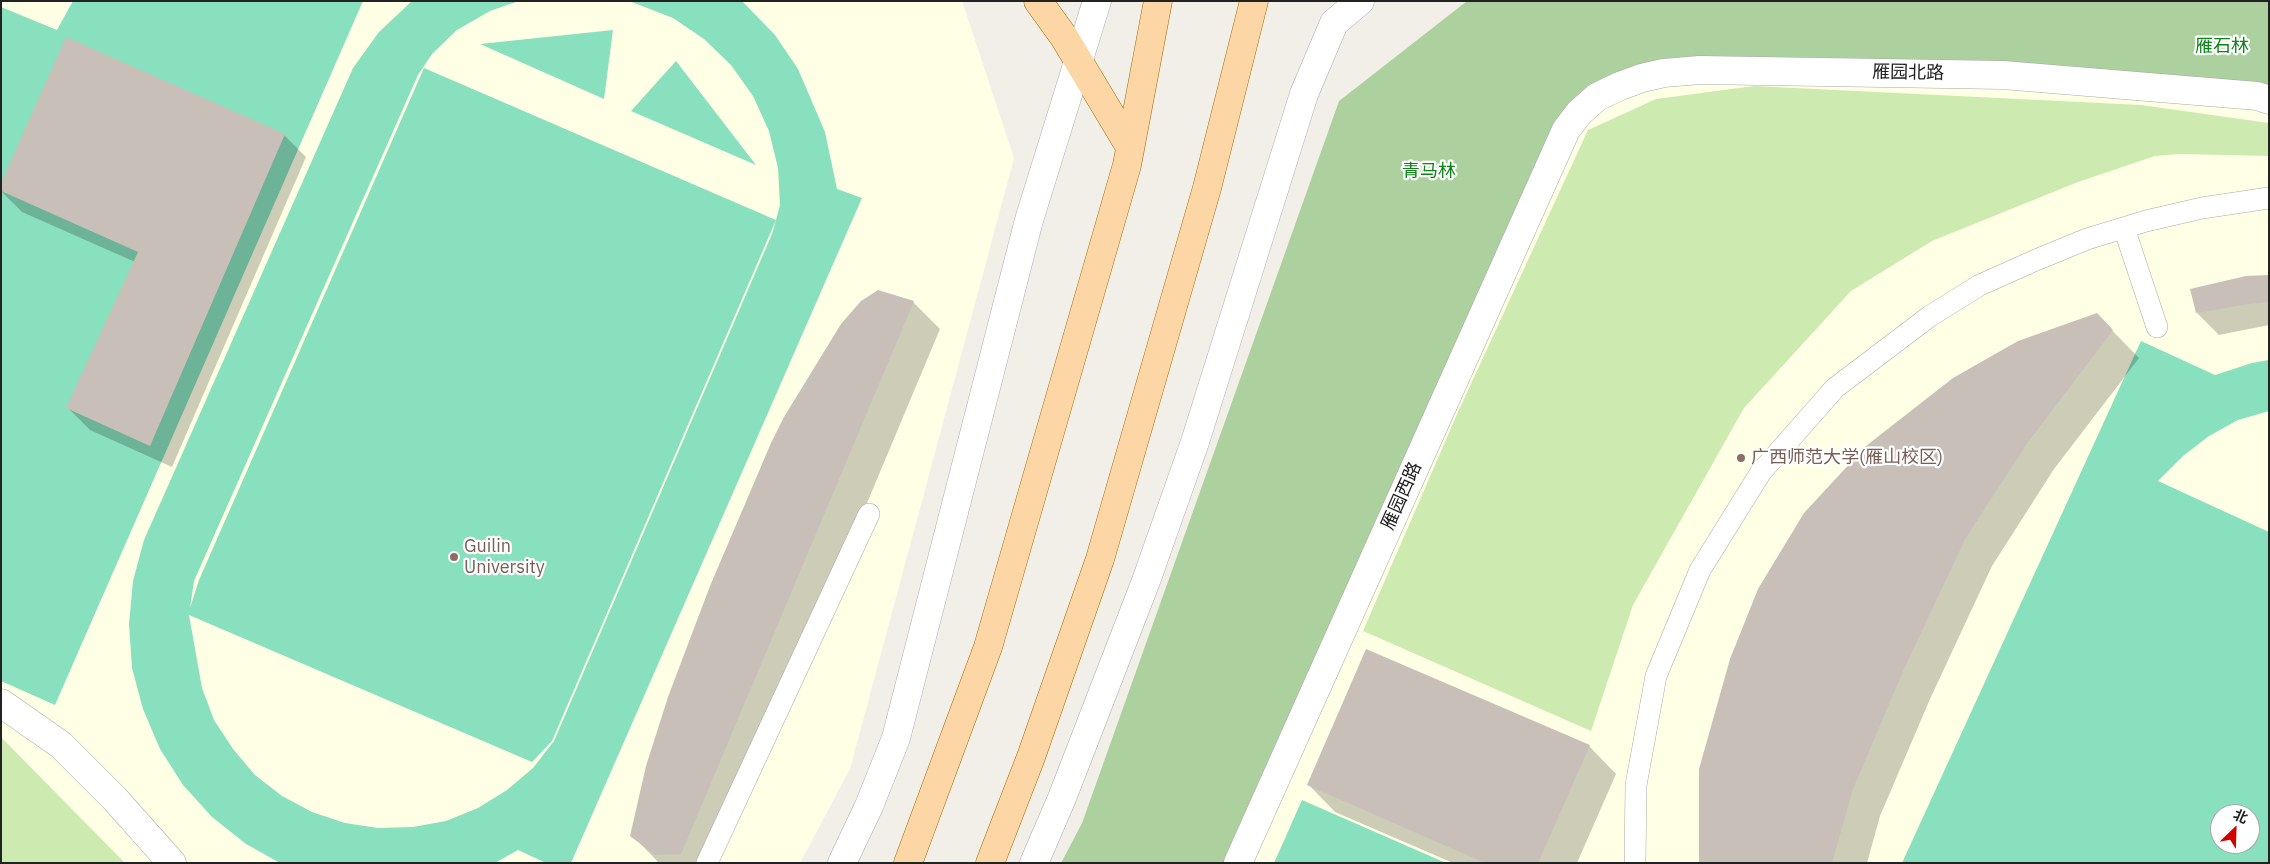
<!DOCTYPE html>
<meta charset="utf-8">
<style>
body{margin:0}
#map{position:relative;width:2270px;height:864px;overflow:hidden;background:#f2efe9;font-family:"IBM Plex Sans","Noto Sans SC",sans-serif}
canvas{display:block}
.frame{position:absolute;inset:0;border:2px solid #222;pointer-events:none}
.north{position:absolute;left:2210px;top:804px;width:50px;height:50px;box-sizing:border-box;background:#fff;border:1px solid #a7a7a7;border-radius:50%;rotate:24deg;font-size:14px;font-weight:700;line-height:20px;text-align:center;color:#222}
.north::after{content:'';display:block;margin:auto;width:18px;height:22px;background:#d40000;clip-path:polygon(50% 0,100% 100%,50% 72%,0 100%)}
</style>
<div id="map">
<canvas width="2270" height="864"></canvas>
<div class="frame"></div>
<div class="north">北</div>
</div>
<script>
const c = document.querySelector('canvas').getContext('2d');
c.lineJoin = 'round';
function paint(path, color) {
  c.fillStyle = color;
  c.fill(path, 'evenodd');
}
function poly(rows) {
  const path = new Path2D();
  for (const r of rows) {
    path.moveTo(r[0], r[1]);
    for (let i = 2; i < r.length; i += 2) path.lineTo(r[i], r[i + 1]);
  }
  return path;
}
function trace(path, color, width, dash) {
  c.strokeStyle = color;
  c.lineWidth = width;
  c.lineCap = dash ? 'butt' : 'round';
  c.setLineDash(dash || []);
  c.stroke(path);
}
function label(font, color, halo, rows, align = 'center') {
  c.font = font + ' "IBM Plex Sans","Noto Sans SC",sans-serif';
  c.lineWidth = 4.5;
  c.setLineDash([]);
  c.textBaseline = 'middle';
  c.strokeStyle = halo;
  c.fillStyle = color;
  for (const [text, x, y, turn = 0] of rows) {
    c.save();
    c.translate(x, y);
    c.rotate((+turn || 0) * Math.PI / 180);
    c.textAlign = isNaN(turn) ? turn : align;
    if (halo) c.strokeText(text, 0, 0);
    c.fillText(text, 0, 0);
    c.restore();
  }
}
const education = poly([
 [1,1,962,1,1014,158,850,769,800,863,1,863],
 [1467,1,2269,1,2269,863,1061,863,1082,823,1339,101],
 [2220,814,2250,814,2250,844,2220,844]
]);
const grass = poly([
 [1754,86,2141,105,2269,123,2269,156,2179,154,2155,156,2078,182,1932,241,1851,291,1744,408,1633,605,1591,731,1363,631,1458,412,1588,130,1656,99],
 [1,737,125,863,1,863]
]);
const forest = poly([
 [1467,1,2269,1,2269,100,1700,70,1579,113,1238,863,1061,863,1082,823,1339,101]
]);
const pitch = poly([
 [73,1,363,1,55,705,1,681,1,7,57,30],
 [412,1,519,1,490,11,457,30,432,54,418,75,194,581,190,608,199,580,424,68,776,220,780,205,778,168,769,131,753,96,731,65,704,39,673,18,629,1,742,1,775,35,798,69,825,132,837,189,862,198,571,863,546,863,518,850,495,863,280,863,246,844,212,817,183,785,160,749,143,709,132,668,129,624,133,581,144,540,353,68,379,32],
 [776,220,772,234,554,741,533,768,507,790,478,808,446,821,413,827,378,828,345,823,312,812,282,796,255,775,233,749,214,720,202,688,189,615,532,762,552,741],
 [613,30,604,99,480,44],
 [676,61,756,165,631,111],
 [2141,341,2215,375,2252,363,2269,360,2269,411,2238,420,2209,436,2183,456,2158,481,2269,532,2269,863,1902,863],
 [2220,814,2250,814,2250,844,2220,844],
 [1302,800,1446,863,1274,863]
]);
const shadow = poly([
 [284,135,306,157,172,467,90,430,68,408,135,262,22,212,1,191,1,186],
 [2269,277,2269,325,2219,335,2197,313],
 [913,302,940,329,716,863,659,863,632,835],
 [2097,315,2139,358,2054,469,1992,566,1930,699,1880,816,1867,863,1700,863],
 [1589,746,1616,774,1577,863,1453,863,1335,812,1308,784]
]);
const building = poly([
 [66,37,285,134,150,446,66,408,138,252,1,191,1,183],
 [2269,275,2269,302,2248,304,2196,313,2190,289,2246,276],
 [878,290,914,301,681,854,655,855,630,836,646,766,668,697,710,586,771,443,784,417,841,324,861,301],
 [2097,313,2113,330,2028,442,1965,539,1903,671,1853,789,1832,863,1699,863,1699,769,1730,659,1758,589,1804,513,1866,446,1953,378,2018,341],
 [1366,649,1590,745,1538,863,1485,863,1307,785]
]);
const lane = poly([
 [2124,228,2157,327],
 [707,863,869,514],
 [1635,863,1636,785,1656,676,1700,570,1761,472,1835,388,1930,316,1980,285,2036,260,2087,239,2146,221,2202,208,2269,198]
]);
const street = poly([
 [1,703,61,745,115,799,172,863],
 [842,863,869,806,896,738,1029,220,1097,1],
 [1034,863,1062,798,1146,581,1195,442,1304,94,1334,23,1360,1],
 [1238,863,1566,130,1579,113,1597,97,1620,86,1642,78,1664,73,1700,70,2003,75,2257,96,2269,100]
]);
const primary = poly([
 [1038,1,1064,37,1130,147],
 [908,863,988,647,1127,165,1158,1],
 [990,863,1031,757,1100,559,1207,188,1254,1]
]);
const markers = [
 [1741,458,5,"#8d6e63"],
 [454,557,5,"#8d6e63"]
];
const parkNames = [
 ["雁石林",2222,47],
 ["青马林",1429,172]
];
const streetNames = [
 ["雁园北路",1908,73,1],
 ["雁园西路",1402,496,-66]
];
const educationNames = [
 ["广西师范大学(雁山校区)",1751,458],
 ["Guilin",464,547],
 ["University",464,568]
];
paint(education, '#ffffe5');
paint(grass, '#cdebb0');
paint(forest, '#add19e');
paint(pitch, '#88e0be');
paint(shadow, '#0003');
paint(building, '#c7bfb8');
trace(lane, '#a9a9a9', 22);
trace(street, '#a9a9a9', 29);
trace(primary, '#a06b00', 29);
trace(lane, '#fff', 21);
trace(street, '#fff', 28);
trace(primary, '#fcd6a4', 28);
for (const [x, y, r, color] of markers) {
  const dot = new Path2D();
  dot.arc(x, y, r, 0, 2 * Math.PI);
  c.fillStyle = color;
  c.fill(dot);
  trace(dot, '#fff', 2);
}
label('18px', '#0c8416', '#fff', parkNames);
label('18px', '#222', '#fff', streetNames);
label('18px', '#785e54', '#fff', educationNames, 'left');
</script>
